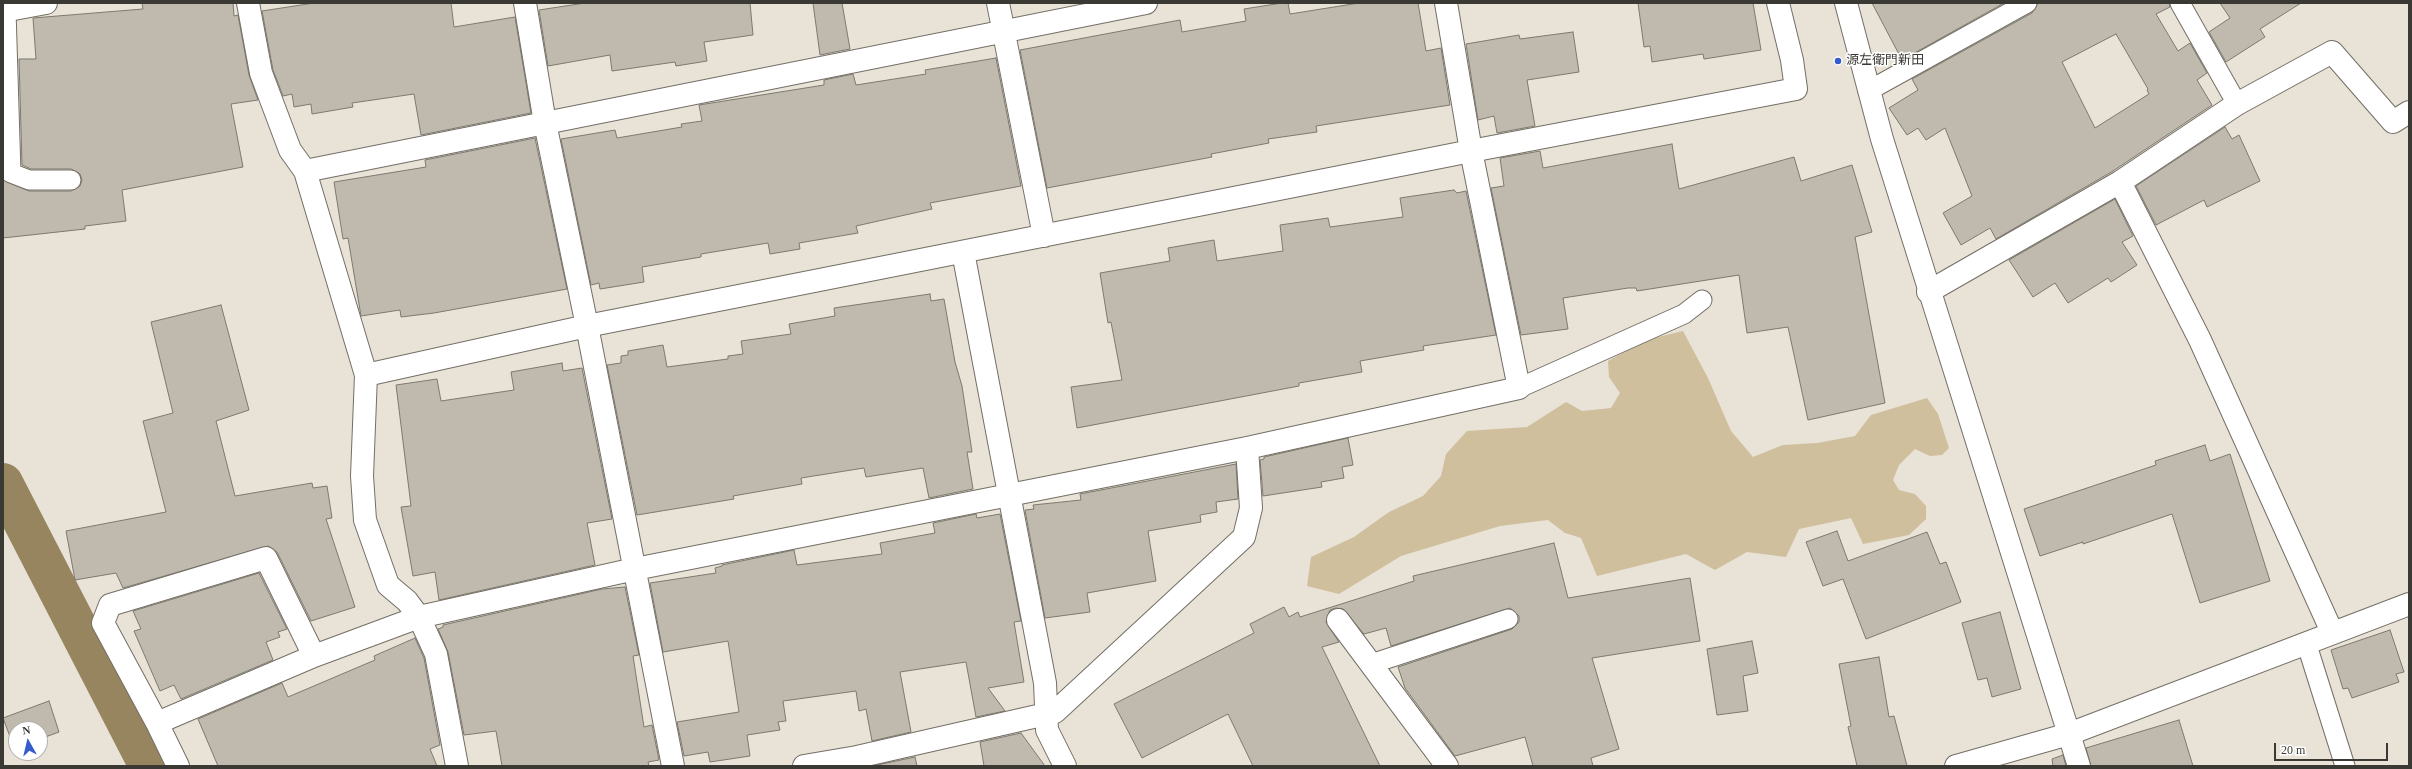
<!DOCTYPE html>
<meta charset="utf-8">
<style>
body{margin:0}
#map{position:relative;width:2412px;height:769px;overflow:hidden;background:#e8e2d7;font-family:"Times New Roman",serif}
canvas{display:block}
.frame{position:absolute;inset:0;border:4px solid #3b3934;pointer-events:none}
.north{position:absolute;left:8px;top:721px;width:40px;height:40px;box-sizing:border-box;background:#fff;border:1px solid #b1b0ae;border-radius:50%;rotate:352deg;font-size:11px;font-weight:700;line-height:16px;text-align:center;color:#3b3934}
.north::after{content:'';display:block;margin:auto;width:14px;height:18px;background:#345ccc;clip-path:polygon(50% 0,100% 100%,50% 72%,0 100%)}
.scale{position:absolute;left:2274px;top:743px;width:114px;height:18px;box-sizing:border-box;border:2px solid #3b3934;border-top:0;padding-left:5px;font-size:12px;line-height:14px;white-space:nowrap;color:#3b3934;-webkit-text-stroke:3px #fff;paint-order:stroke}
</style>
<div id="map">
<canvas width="2412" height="769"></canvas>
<div class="frame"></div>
<div class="north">N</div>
<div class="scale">20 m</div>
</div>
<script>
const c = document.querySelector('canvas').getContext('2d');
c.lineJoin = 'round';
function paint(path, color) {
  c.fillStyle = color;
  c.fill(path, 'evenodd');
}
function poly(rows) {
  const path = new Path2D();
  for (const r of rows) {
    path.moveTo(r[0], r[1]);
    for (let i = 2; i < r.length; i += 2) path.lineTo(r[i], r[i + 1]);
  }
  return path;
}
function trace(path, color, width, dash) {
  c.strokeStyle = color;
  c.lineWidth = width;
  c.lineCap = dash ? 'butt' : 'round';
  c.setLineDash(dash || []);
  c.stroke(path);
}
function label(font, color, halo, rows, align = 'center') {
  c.font = font + ' "Times New Roman","Noto Sans JP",serif';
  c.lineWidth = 3;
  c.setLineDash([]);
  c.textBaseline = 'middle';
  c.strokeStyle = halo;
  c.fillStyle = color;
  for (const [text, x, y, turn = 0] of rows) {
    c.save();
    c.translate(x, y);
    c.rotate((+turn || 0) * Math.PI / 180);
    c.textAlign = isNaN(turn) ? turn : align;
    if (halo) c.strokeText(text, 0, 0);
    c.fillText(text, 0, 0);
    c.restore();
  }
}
const green = poly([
 [1683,331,1708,378,1731,431,1753,457,1783,445,1817,443,1855,436,1871,415,1927,398,1938,414,1949,448,1942,455,1930,456,1915,449,1899,465,1893,480,1899,490,1915,494,1926,506,1926,519,1909,535,1863,544,1851,518,1799,529,1786,557,1747,552,1715,570,1686,554,1597,576,1581,538,1565,533,1548,520,1500,526,1401,556,1339,594,1307,586,1311,557,1354,537,1389,512,1423,496,1441,476,1446,454,1467,431,1527,427,1566,402,1582,411,1611,408,1620,393,1609,377,1608,361,1646,340]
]);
const canal = poly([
 [3,483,149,766]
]);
const building = poly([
 [142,3,233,3,234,16,238,15,249,75,258,100,231,104,243,167,122,190,126,221,85,226,85,229,3,238,3,180,29,191,71,191,80,186,82,180,80,174,71,169,31,169,22,165,19,59,36,59,33,18,143,9,142,3],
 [314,3,451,3,454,27,515,17,531,113,421,135,414,94,352,103,353,107,312,114,311,104,294,107,292,94,283,96,273,70,262,11,314,3],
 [585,3,750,3,753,35,704,42,707,61,676,66,675,62,612,71,610,55,548,66,539,10,585,3],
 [813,3,842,3,850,49,820,55,813,3],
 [1282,3,1288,3,1290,14,1359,3,1418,3,1426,51,1441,48,1450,105,1316,126,1317,132,1268,139,1269,143,1211,154,1212,157,1047,188,1020,50,1180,20,1182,32,1246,21,1244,9,1282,3],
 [1638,3,1753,3,1761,50,1704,59,1703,54,1652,62,1650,46,1644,47,1638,3],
 [1872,3,2004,3,1902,60,1872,3],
 [2038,3,2169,3,2170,7,2156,14,2178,51,2190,43,2207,73,2197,80,2212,105,2113,171,1996,239,1990,228,1961,245,1943,213,1972,196,1945,128,1926,140,1918,128,1907,135,1889,108,1918,90,1912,79,2032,13,2038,3],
 [2116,34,2148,89,2147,90,2149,94,2095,128,2062,62,2116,34],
 [2220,3,2301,3,2260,29,2265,37,2226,62,2209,32,2230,18,2220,3],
 [1573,32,1579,72,1527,80,1535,126,1497,133,1494,116,1478,120,1466,44,1519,35,1520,39,1573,32],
 [996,58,1021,186,930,203,932,209,856,226,858,233,799,243,800,249,770,254,768,243,701,254,701,257,642,267,644,282,600,289,599,283,591,285,561,139,615,130,617,138,682,127,681,124,702,121,699,105,824,85,824,80,853,74,856,85,926,74,925,70,996,58],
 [2225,127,2232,139,2239,135,2260,181,2207,207,2204,200,2156,225,2136,186,2225,127],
 [535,138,567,289,434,313,401,317,400,310,361,316,348,238,343,239,334,182,426,167,425,160,535,138],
 [1672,144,1679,189,1794,157,1801,181,1852,165,1872,232,1855,237,1885,403,1808,420,1788,327,1747,333,1739,275,1637,291,1636,288,1628,288,1563,298,1568,329,1521,335,1491,188,1504,186,1500,158,1540,151,1543,168,1672,144],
 [1454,190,1457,193,1466,191,1496,335,1423,346,1424,350,1360,361,1362,372,1299,383,1299,386,1077,428,1071,387,1122,380,1111,322,1108,323,1100,273,1170,261,1168,248,1214,240,1217,261,1283,251,1280,225,1328,218,1330,227,1403,217,1400,198,1454,190],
 [2115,199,2133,236,2122,242,2137,265,2111,282,2108,278,2068,303,2055,283,2033,297,2009,260,2115,199],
 [930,294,931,301,944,299,955,362,962,386,972,452,967,452,973,489,929,498,923,468,866,477,864,468,801,478,802,484,733,496,734,499,637,515,607,365,621,363,621,356,628,355,628,351,663,345,667,367,728,359,728,356,743,354,741,341,791,334,789,324,835,316,834,308,930,294],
 [221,305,249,410,216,421,235,496,312,483,313,488,327,486,332,518,326,519,355,607,311,621,277,552,268,546,123,588,116,573,75,580,66,531,166,512,143,421,173,413,151,322,221,305],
 [562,363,563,371,582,368,612,519,587,523,595,565,439,600,435,572,413,576,401,507,411,506,396,385,437,379,441,401,514,390,511,372,562,363],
 [1348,438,1353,465,1342,467,1344,478,1321,482,1322,487,1263,496,1260,460,1264,459,1264,457,1348,438],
 [2205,445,2210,461,2230,454,2270,581,2200,603,2172,514,2083,544,2083,542,2040,556,2024,509,2156,465,2155,461,2205,445],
 [1236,464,1238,499,1216,502,1217,512,1200,515,1201,522,1148,531,1156,581,1087,593,1090,612,1045,618,1025,510,1034,509,1033,505,1081,500,1080,494,1236,464],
 [976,514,977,518,1000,514,1021,621,1014,622,1024,682,988,688,1005,711,976,717,966,662,900,672,911,732,872,741,866,709,859,711,856,691,783,701,786,721,778,722,780,730,747,735,750,756,710,762,708,752,684,756,677,722,739,712,728,641,663,652,650,583,716,573,715,568,722,566,722,565,794,550,797,565,882,554,880,543,935,533,933,523,976,514],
 [1837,531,1848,561,1927,532,1940,564,1946,562,1961,602,1866,639,1843,579,1823,586,1806,542,1837,531],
 [1554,543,1568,598,1690,578,1700,641,1592,658,1619,749,1591,758,1593,766,1533,766,1525,737,1455,756,1405,688,1398,667,1512,629,1519,622,1519,616,1510,608,1391,646,1386,628,1364,634,1343,609,1336,608,1330,610,1326,622,1339,642,1322,647,1380,766,1253,766,1228,714,1142,758,1114,704,1254,633,1250,624,1284,607,1289,617,1298,612,1300,617,1414,581,1413,576,1554,543],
 [259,573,287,629,278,632,280,637,266,642,273,660,181,699,174,685,160,691,134,631,141,629,133,611,259,573],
 [625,587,639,655,633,656,644,727,652,725,659,760,648,762,649,766,502,766,496,731,464,735,448,652,438,629,443,627,443,625,602,589,625,587],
 [2000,612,2021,689,1992,697,1987,678,1978,680,1962,623,2000,612],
 [2390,630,2404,672,2396,674,2399,682,2352,698,2348,688,2343,689,2331,650,2390,630],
 [415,638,424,658,440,745,430,749,437,766,218,766,198,719,282,683,288,697,375,660,374,656,415,638],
 [1752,641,1758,673,1743,676,1748,711,1717,715,1707,649,1752,641],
 [1879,657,1889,717,1894,716,1907,766,1857,766,1848,727,1851,726,1839,664,1879,657],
 [49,701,59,732,40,739,40,729,16,729,15,750,3,718,49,701],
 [2179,720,2193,766,2091,766,2086,748,2179,720],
 [1021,733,1045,766,984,766,980,742,1021,733],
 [2063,755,2066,766,2053,766,2052,759,2063,755],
 [915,757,917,766,877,766,877,765,915,757]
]);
const service = poly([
 [2180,3,2237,104],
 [6,10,11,173,29,180,71,180],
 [1868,91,2027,3],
 [1519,388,1684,314,1702,300],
 [2306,642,2345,766],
 [1371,664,1508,619]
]);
const minor = poly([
 [248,3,261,73,290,150,305,171,366,375,362,476,365,520,388,585,407,601,419,617,436,654,457,766],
 [998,3,1044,236],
 [3,11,46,3],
 [305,171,1146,3],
 [2120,182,2200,340,2332,632],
 [963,252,1045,683,1047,730,1065,766],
 [1928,292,2120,182,2237,104,2332,52,2393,122,2409,112],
 [366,375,587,326,545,123,525,3],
 [1338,620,1447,766],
 [157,723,314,656],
 [178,766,157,723,103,623,110,605,266,558,314,656,419,617,635,569,1247,448,1519,388,1471,151,1446,3],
 [673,766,587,326,1471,151,1796,89,1792,60,1778,3],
 [804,766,857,757,1055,712,1244,537,1251,508,1247,448],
 [1956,766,2069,734,2409,604]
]);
const tertiary = poly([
 [1846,3,1882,139,2079,766]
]);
const markers = [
 [1838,61,4,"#345ccc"]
];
const poiNames = [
 ["源左衛門新田",1846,61]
];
paint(green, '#cfbf9d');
trace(canal, '#978560', 40);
paint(building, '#bfb9ae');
trace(building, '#7d796e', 1);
trace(service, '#746f65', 21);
trace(minor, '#746f65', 24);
trace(tertiary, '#746f65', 24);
trace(service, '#fff', 19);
trace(minor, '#fff', 22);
trace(tertiary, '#fff', 22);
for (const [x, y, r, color] of markers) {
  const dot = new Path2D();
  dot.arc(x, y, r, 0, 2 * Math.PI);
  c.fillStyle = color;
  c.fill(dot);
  trace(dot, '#fff', 1.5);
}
label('13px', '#3b3934', '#fff', poiNames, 'left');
</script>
